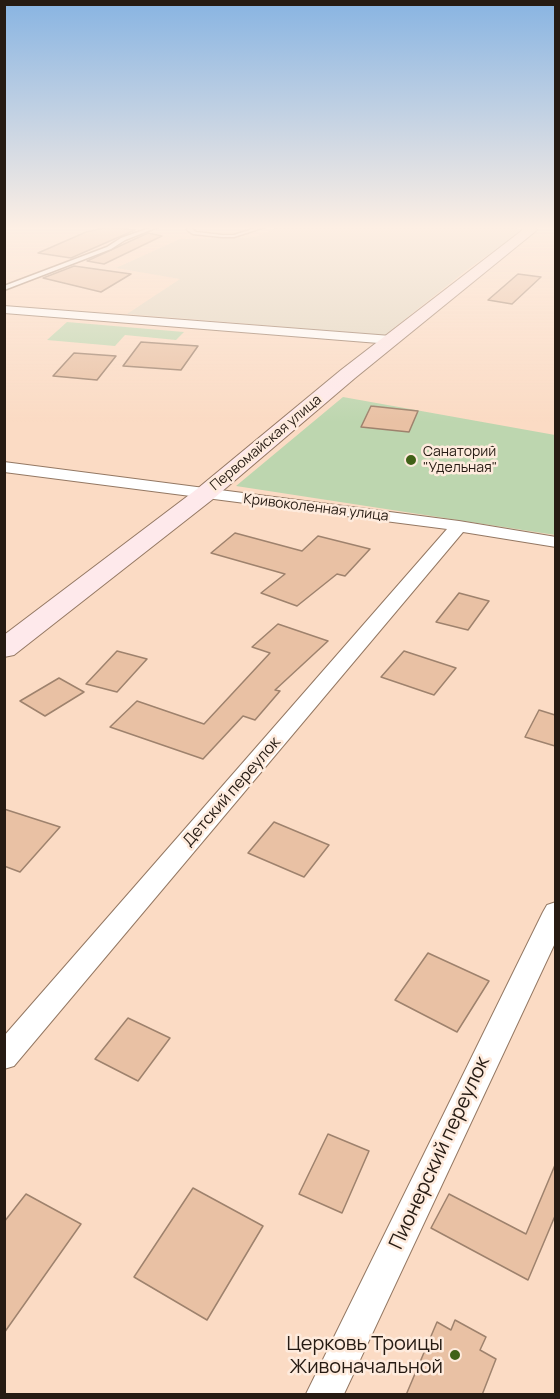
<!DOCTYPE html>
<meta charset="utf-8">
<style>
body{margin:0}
#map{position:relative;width:560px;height:1399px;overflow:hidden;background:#fbdbc4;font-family:Manrope,sans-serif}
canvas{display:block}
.frame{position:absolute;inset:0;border:6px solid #261b13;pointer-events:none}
</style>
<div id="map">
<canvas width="560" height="1399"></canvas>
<div class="frame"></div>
</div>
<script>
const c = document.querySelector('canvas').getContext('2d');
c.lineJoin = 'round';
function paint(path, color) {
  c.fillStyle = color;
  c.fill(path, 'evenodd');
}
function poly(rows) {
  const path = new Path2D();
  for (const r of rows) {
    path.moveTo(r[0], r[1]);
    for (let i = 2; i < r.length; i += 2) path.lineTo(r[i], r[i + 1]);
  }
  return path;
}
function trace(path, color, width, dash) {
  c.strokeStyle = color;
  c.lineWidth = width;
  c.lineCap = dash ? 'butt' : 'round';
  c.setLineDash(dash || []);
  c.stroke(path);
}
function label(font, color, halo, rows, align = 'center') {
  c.font = font + ' Manrope,sans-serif';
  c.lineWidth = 5;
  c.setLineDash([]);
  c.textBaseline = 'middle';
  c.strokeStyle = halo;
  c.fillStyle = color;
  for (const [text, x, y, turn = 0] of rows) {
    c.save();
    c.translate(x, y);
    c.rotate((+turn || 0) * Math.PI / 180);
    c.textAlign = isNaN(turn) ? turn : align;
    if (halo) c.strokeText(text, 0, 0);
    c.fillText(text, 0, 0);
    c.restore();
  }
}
const education = poly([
 [278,227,516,227,519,233,468,269,385,335,127,314,180,279,116,268,180,239,255,237]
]);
const green = poly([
 [67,322,184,332,176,340,125,335,115,346,47,340],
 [343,397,555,435,555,535,236,486]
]);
const building = poly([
 [108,227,135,230,71,258,38,253,86,232,108,227],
 [148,233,162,236,104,264,87,261,148,233],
 [74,266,131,274,101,292,43,278,74,266],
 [518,274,541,277,512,304,488,300,518,274],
 [141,342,198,346,181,370,123,366,141,342],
 [74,353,116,356,97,380,53,376,74,353],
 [371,406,418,411,409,432,361,427,371,406],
 [235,533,302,551,318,536,370,549,345,576,337,574,297,606,261,593,285,574,211,553,235,533],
 [459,593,489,601,468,630,436,622,459,593],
 [278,624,328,641,275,690,280,691,255,720,243,716,203,759,110,727,137,701,204,724,270,653,252,647,278,624],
 [117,651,147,659,117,692,86,684,117,651],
 [404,651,456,668,434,695,381,677,404,651],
 [59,678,84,692,45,716,20,701,59,678],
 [539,710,555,715,555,746,525,737,539,710],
 [4,809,60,827,20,872,4,866,4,809],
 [274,822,329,845,304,877,248,853,274,822],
 [428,953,489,981,457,1032,395,1000,428,953],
 [128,1018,170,1038,138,1081,95,1059,128,1018],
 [328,1134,369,1151,342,1213,299,1194,328,1134],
 [555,1165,555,1216,528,1280,431,1228,449,1194,526,1234,555,1165],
 [193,1188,263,1226,207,1320,134,1277,193,1188],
 [26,1194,81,1224,4,1333,4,1222,26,1194],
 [455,1320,486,1337,480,1350,496,1359,482,1395,406,1395,437,1322,451,1330,455,1320]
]);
const service = poly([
 [152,227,158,227,125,240,111,249,4,290,4,286,107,247,121,238,152,227],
 [189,227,193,227,192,229,196,232,222,235,234,235,259,227,265,227,234,237,222,237,193,234,187,230,189,227]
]);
const minor = poly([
 [4,306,391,336,397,340,391,344,4,313,4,306],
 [4,462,459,521,556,537,556,547,463,532,14,1066,4,1069,4,1036,447,529,4,472,4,462],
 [556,902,556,941,344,1394,306,1394,543,912,547,905,556,902]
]);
const secondary = poly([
 [521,227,535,227,537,230,355,378,213,499,14,655,4,657,4,635,197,489,341,370,520,232,523,229,521,227]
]);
const markers = [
 [411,460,6,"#406117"],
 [455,1355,6,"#406117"]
];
const farStreetnames = [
 ["Первомайская улица",266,443,-40],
 ["Кривоколенная улица",316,508,7]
];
const farPoinames = [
 ["Санаторий",423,452],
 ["\"Удельная\"",423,468]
];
const streetNames = [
 ["Детский переулок",232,792,-49]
];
const nearStreetnames = [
 ["Пионерский переулок",440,1153,-65]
];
const nearPoinames = [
 ["Церковь Троицы",443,1344],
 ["Живоначальной",443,1367]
];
paint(education, '#e1d7c2');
paint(green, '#bdd6af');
paint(building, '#e9c1a4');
trace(building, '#9e826d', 1.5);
trace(service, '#947863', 3);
trace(minor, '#947863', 2);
trace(secondary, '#947863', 2);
paint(service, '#fff');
paint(minor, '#fff');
paint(secondary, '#fee9eb');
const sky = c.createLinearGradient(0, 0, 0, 422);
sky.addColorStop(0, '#88b4e2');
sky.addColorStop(0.54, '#fdefe4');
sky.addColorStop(1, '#fdefe400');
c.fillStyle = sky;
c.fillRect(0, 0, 560, 422);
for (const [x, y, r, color] of markers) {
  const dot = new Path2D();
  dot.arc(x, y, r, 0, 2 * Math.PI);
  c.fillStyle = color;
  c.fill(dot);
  trace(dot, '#feebdd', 2);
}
label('14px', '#261b13', '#feebdd', farStreetnames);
label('14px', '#261b13', '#feebdd', farPoinames, 'left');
label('16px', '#261b13', '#feebdd', streetNames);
label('20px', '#261b13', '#feebdd', nearStreetnames);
label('20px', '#261b13', '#feebdd', nearPoinames, 'right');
</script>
